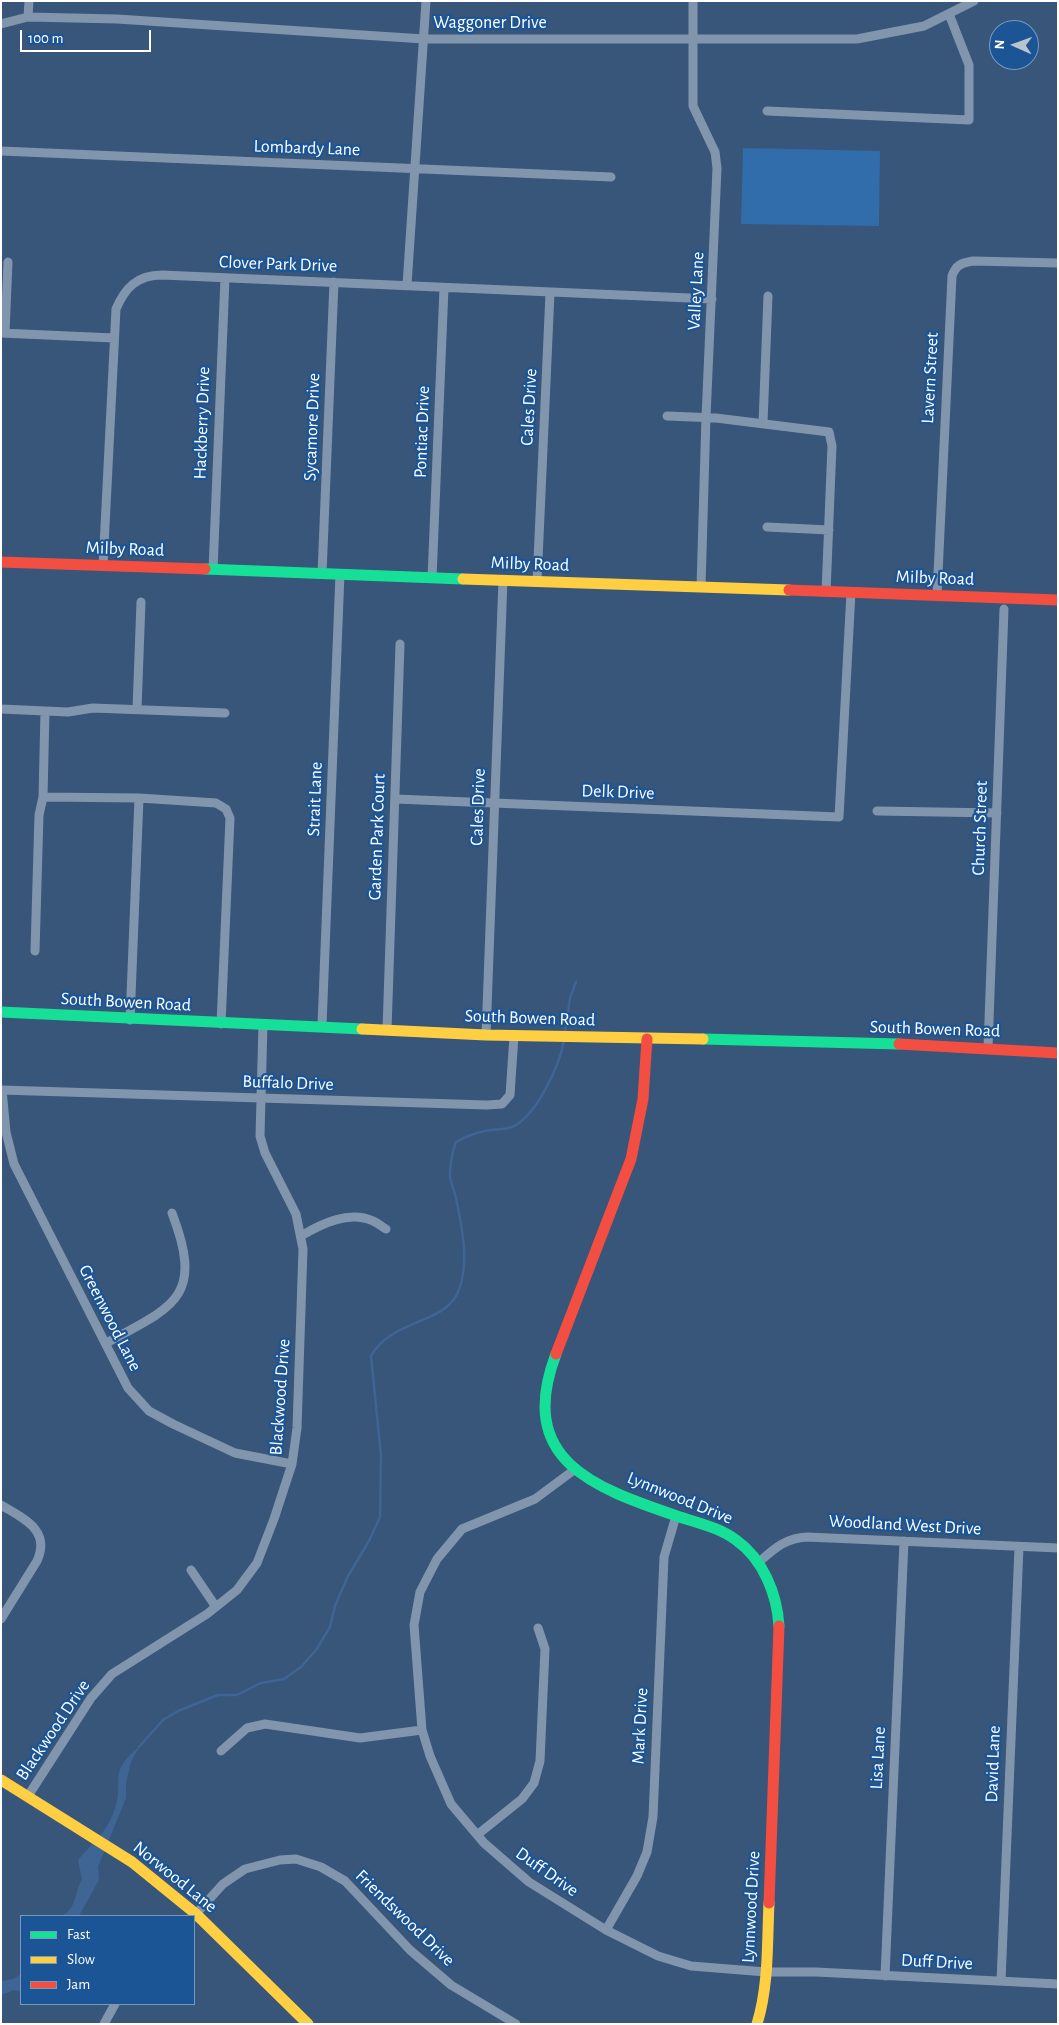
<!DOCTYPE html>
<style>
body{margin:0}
#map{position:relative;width:1059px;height:2025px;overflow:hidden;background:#37567a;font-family:"Alegreya Sans",sans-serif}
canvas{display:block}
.frame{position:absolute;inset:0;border:2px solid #fff;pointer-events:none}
.legend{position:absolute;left:20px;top:1915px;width:175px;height:90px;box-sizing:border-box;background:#1c5595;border:1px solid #7799bf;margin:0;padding:6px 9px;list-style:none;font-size:15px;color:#fff}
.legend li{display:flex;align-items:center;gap:10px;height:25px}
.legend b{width:25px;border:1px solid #7799bf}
.north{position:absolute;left:989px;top:20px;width:50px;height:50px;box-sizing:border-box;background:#1c5595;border:1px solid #7799bf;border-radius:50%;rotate:272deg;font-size:14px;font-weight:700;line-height:20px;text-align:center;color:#fff}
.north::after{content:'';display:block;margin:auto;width:18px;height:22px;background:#b9c4d0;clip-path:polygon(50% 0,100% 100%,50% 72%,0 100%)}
.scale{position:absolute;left:20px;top:30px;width:131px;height:22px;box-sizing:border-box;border:2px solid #fff;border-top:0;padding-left:6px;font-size:15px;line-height:18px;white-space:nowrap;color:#fff;-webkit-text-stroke:4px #1c5595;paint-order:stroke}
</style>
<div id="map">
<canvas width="1059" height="2025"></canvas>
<div class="frame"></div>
<ul class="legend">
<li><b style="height:6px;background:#16e098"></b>Fast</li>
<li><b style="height:6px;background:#ffcf43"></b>Slow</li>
<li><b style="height:6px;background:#f24e42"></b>Jam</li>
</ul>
<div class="north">N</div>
<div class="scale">100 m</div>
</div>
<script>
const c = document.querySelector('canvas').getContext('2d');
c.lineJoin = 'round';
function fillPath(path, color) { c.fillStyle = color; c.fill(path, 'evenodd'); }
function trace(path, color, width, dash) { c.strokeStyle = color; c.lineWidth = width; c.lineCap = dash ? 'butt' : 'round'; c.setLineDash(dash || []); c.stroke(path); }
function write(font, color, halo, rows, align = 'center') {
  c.font = font + ' "Alegreya Sans",sans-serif'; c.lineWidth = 4.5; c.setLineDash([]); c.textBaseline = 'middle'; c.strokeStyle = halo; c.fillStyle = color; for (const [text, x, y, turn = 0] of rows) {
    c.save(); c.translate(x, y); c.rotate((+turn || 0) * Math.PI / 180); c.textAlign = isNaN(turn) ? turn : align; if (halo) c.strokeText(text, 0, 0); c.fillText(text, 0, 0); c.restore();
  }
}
fillPath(new Path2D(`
 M743,148L880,151L879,226L741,224Z`), '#316cab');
fillPath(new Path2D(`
 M140,1746L131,1762L126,1783V1798L98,1867L99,1880L79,1916H61C77,1909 74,1893 82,1879L78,1860C92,1843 103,1837 113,1814C127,1781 104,1775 140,1746Z
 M21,1974V1991L14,1990L1,1995V1981L13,1979Z`), '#3e6593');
trace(new Path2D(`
 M565,1032L570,998L576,982
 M139,1747L163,1720L178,1711L218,1695H237L261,1683L284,1679L301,1667L316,1650L330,1627L335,1606L348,1576L369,1541L380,1517L381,1456L371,1356C390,1321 442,1323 456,1296C471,1268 462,1227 456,1198C454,1191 451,1183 450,1176C450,1164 452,1153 456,1142C465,1137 474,1133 485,1131C493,1129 504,1130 512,1127C536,1117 560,1065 564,1040`), '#3e6593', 2.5);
trace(new Path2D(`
 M693,1V106L715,152L717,168L706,417L701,587
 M28,17L29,1
 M1,24L28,17L117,19L424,39H857L924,26L974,1
 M767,111L969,120V65L949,14
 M1,151L611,177
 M407,285L426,1
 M1,333L114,338
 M5,333L8,262
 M667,416L716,418L829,432L832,446L826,592
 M763,423L768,296
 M767,527L829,530
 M103,566L116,309C125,288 137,275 162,275L712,299
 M213,570L225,278
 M322,574L334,282
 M432,578L444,288
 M537,582L550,293
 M937,595L952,276C956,265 961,263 973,261L1058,263
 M1,709L68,712L93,708L225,713
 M137,709L141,602
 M43,797L139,798L216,803L226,809L230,818L221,1024
 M395,799L839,817L851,592
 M877,811L997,813
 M35,951L39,815L43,797L45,711
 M130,1020L139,798
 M322,1025L340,574
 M387,1030L400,644
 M486,1035L503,580
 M988,1048L1004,609
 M1,1090L487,1105L502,1104L510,1095L514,1036
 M2,1090L6,1132L14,1164L128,1388L149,1411L173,1424L235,1453L292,1464
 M301,1236C321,1224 349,1210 373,1221C378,1223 382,1227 386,1229
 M106,1343C175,1306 204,1297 172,1213
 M574,1470L535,1499L462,1529L437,1559L420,1592L414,1625L422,1730L430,1756L451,1804L484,1843L529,1882L606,1930L658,1956L691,1966L766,1972H816L1058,1984
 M1,1505C24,1519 51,1530 37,1561L1,1619
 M758,1563C774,1549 785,1538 807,1537L1058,1548
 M191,1570L216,1607
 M221,1751L247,1728L265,1724L360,1738L422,1730
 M28,1796L91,1698L112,1674L207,1614L237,1590L257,1563L274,1519L292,1464L297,1428L303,1249L296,1214L265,1153L260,1136L263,1024
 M477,1835L522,1799L534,1783L540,1761L545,1649L538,1628
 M194,1916L223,1884L245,1869L280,1860L296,1859L321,1867L345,1881L410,1950L451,1985L516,2024
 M606,1930L637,1876L647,1852L653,1817L664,1557L676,1516
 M885,1976L904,1541
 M1001,1981L1019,1547
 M104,2024L115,2004`), '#8196ad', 9);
trace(new Path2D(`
 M205,569L463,579
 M1,1012L362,1029
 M703,1039L899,1044
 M556,1354C516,1460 592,1487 677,1516C697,1523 719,1527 736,1540C763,1559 777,1594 779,1626`), '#16e098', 11);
trace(new Path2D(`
 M463,579L789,590
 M362,1029L486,1035L703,1039
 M1,1780L132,1862L196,1914L308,2024
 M757,2024C769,1985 767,1943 769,1903`), '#ffcf43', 11);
trace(new Path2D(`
 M1,562L205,569
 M789,590L1058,600
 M899,1044L1058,1053
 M556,1354L631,1159L643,1099L647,1039
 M769,1903L779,1626`), '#f24e42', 11);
write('18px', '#fff', '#1c5595', [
 ["Waggoner Drive",490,23],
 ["Lombardy Lane",307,148,2],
 ["Clover Park Drive",278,264,2],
 ["Valley Lane",696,291,-87],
 ["Lavern Street",930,378,-87],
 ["Cales Drive",529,407,-87],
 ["Hackberry Drive",202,423,-88],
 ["Sycamore Drive",312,427,-88],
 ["Pontiac Drive",422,432,-88],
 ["Milby Road",125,549,2],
 ["Milby Road",530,564,2],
 ["Milby Road",935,578,2],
 ["Delk Drive",618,792,2],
 ["Strait Lane",315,799,-88],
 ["Cales Drive",478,807,-88],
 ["Church Street",980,828,-88],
 ["Garden Park Court",377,837,-88],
 ["South Bowen Road",126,1002,3],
 ["South Bowen Road",530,1018,2],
 ["South Bowen Road",935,1029,2],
 ["Buffalo Drive",288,1083,2],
 ["Greenwood Lane",110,1318,63],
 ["Blackwood Drive",280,1397,-86],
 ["Lynnwood Drive",680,1498,22],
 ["Woodland West Drive",905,1525,3],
 ["Mark Drive",640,1726,-87],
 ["Blackwood Drive",53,1730,-56],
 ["Lisa Lane",878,1758,-87],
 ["David Lane",993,1764,-88],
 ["Duff Drive",547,1872,35],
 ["Norwood Lane",175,1877,39],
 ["Lynnwood Drive",751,1907,-87],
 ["Friendswood Drive",405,1918,44],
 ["Duff Drive",937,1962,3]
]);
</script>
